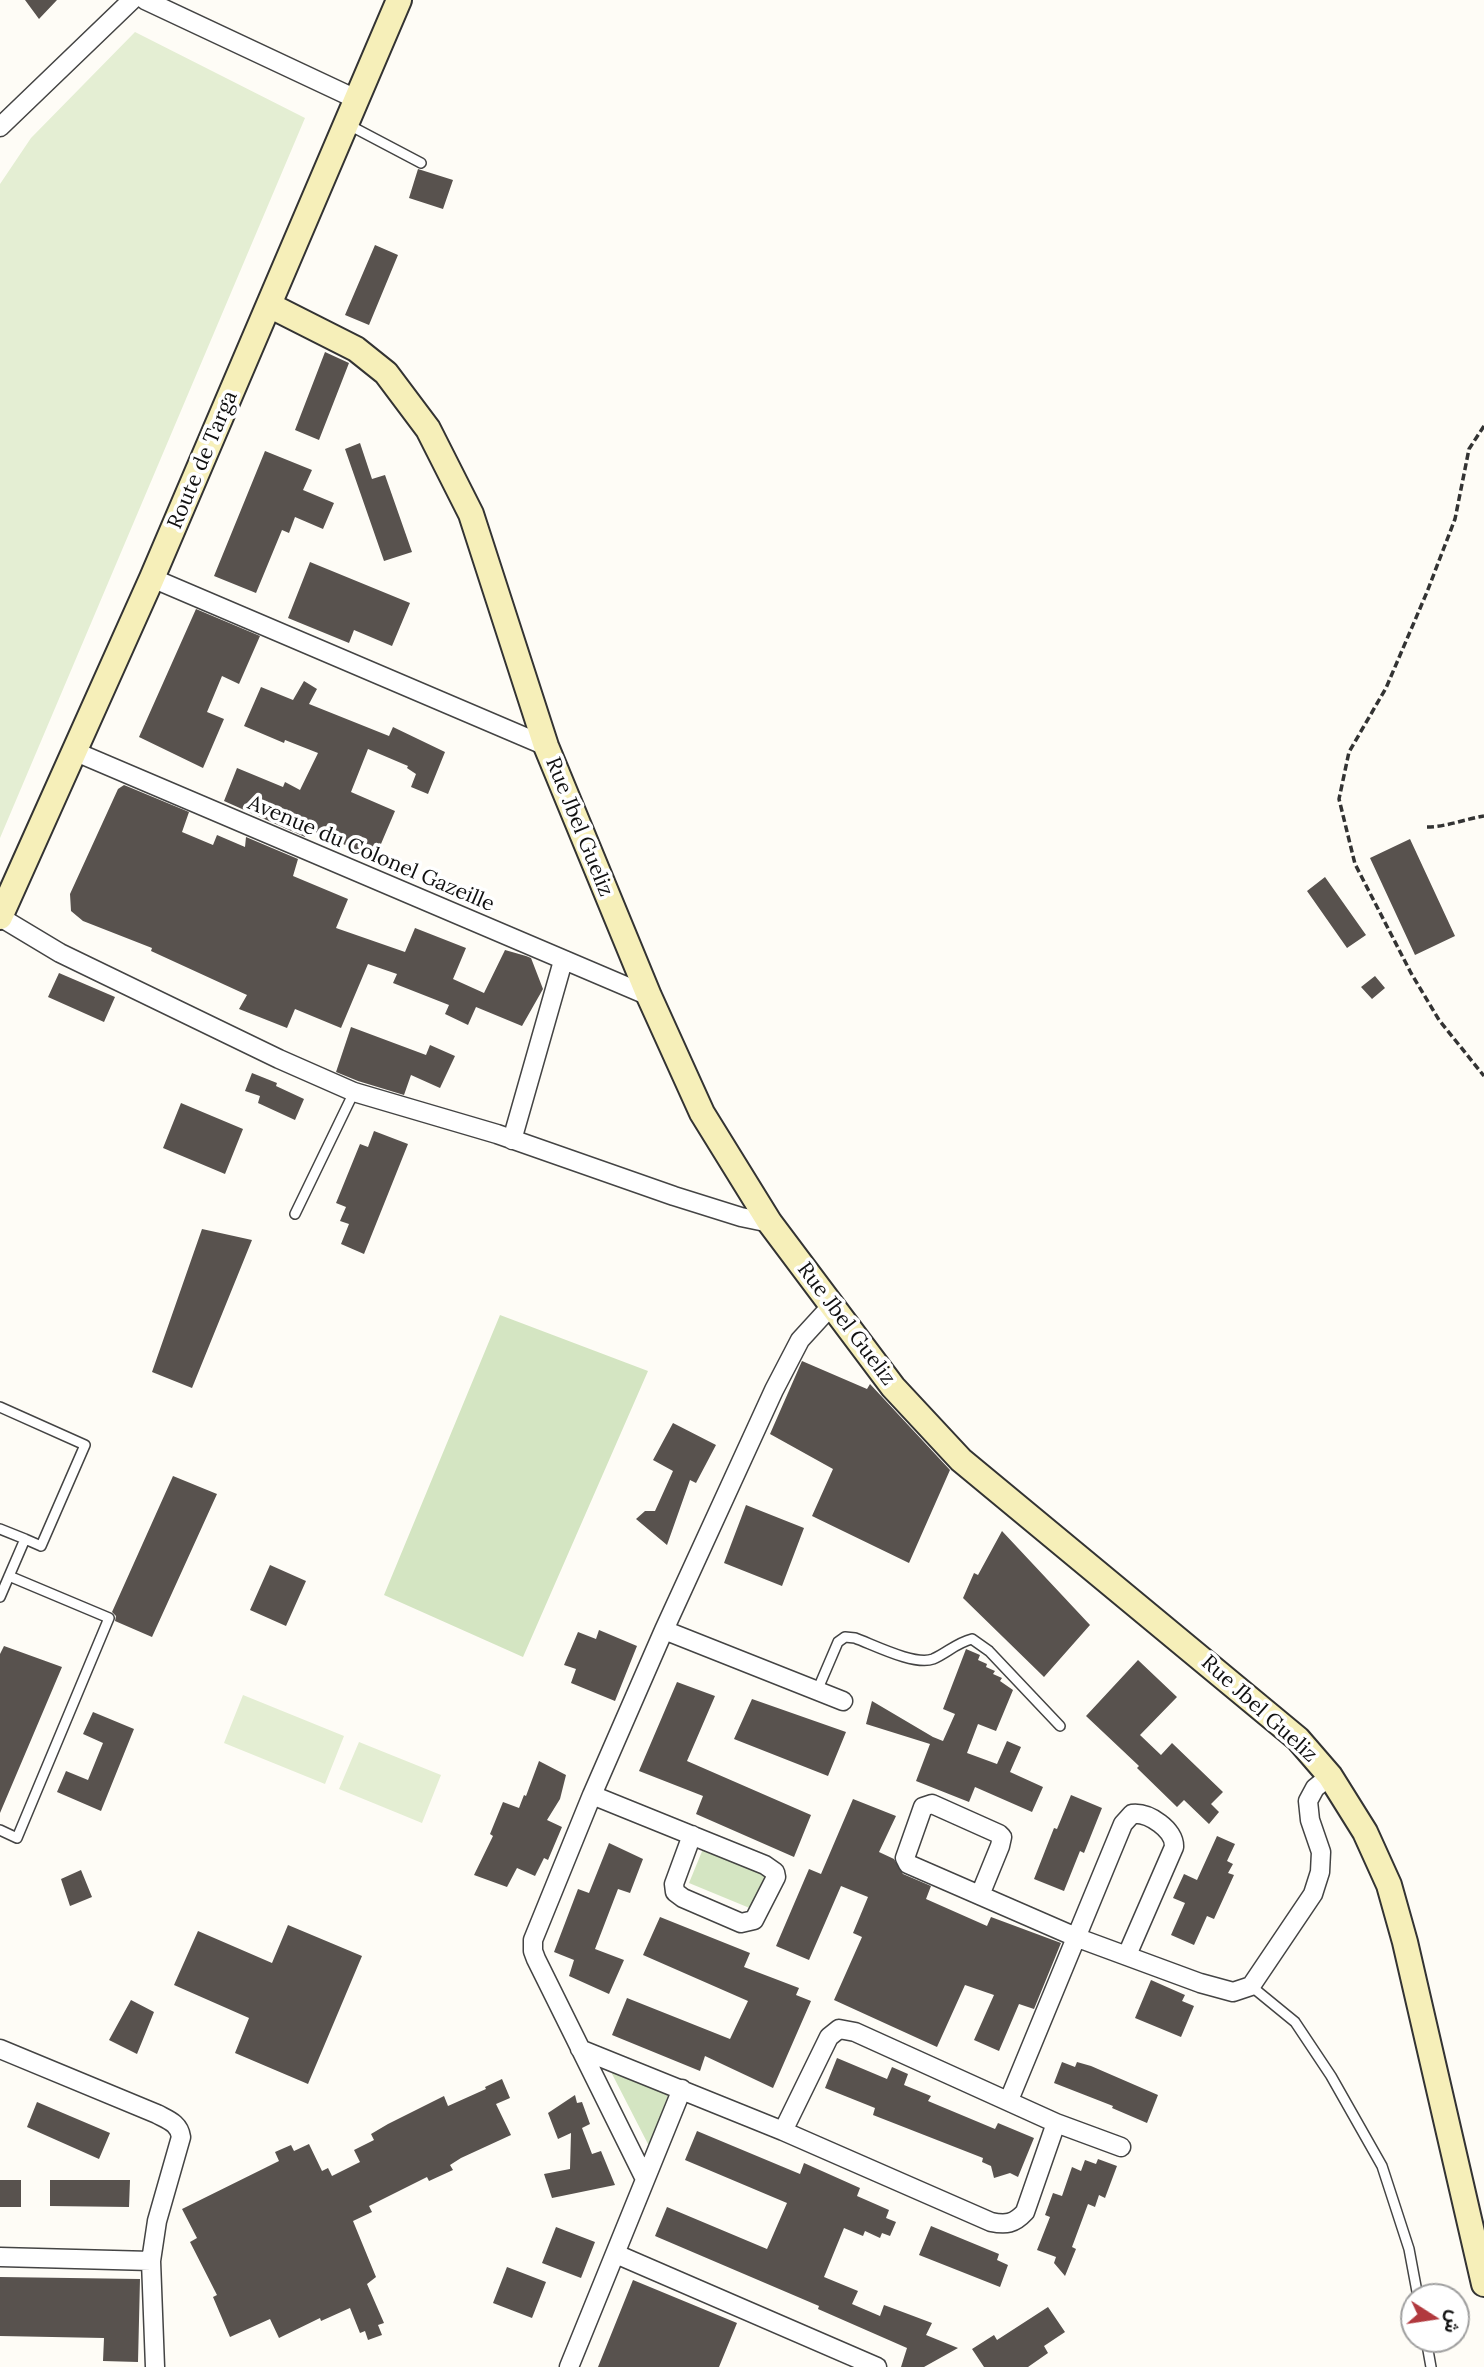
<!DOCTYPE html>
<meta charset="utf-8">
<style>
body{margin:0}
#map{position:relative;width:1484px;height:2367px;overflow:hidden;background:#fefcf6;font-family:Lora,Vazirmatn,serif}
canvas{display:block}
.north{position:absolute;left:1400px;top:2283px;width:70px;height:70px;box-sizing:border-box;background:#fff;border:2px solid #a0a0a0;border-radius:50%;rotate:102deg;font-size:19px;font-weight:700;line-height:28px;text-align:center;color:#111}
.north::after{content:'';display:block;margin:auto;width:24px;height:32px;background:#b1393e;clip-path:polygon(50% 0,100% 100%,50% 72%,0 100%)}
</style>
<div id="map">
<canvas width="1484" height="2367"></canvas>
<div class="north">ش</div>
</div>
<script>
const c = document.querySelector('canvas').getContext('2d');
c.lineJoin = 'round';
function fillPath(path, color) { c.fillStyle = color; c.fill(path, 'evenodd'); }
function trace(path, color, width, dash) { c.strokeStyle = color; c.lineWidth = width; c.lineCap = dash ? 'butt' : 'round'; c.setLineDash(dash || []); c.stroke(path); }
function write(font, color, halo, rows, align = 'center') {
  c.font = font + ' Lora,serif'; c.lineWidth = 7; c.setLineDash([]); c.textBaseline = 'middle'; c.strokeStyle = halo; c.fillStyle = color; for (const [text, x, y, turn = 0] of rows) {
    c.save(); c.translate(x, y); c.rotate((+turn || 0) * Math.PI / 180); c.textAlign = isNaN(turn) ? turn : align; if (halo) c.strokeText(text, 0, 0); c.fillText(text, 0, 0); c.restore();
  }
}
fillPath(new Path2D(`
 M500,1315L648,1371L523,1657L384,1595Z
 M705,1844L768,1871L752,1909L689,1883Z
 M609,2068L670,2090L649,2146Z`), '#d4e5c2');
fillPath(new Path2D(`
 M135,32L305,118L0,838V184L31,138Z
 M243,1695L344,1736L325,1784L224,1743Z
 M359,1742L441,1775L422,1823L339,1789Z`), '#e4eed3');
fillPath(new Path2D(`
 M25,0H57L39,19Z
 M418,169L453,180L443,209L409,198Z
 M375,245L398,255L369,325L345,315Z
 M325,352L349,363L319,440L295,430Z
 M360,443L372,479L385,475L412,552L384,561L345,449Z
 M265,451L312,470L303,490L334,503L323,529L295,517L289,533L282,530L256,593L214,576Z
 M310,562L410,603L392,646L354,630L349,643L288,618Z
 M196,609L260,636L239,684L222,676L207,712L224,719L203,768L139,737Z
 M304,681L317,689L309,704L389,736L393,727L445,752L428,794L411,787L416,774L407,768L408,766L368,749L351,792L395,811L375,858L311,830L305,837L224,801L237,768L283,787L285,782L300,790L318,753L285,740L284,743L244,726L261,687L293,700Z
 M124,785L189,812L182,832L213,845L217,835L245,847L246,837L298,859L293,876L348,899L336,928L405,952L415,928L466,948L453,979L484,993L505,950L526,956L531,958L543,989L522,1026L476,1007L468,1025L445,1014L449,1005L393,983L397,974L368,964L341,1028L295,1009L287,1028L239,1009L247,995L151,951L152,948L83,921L71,911L70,894L118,789Z
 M1410,839L1455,936L1415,955L1370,858Z
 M1325,877L1366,935L1347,948L1307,891Z
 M59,973L115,997L104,1022L48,997Z
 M1375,976L1385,988L1372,999L1361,987Z
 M351,1027L426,1055L430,1045L455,1056L440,1088L411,1075L404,1095L358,1081L336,1072Z
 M252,1073L277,1083L276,1086L304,1099L295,1120L258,1103L260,1096L245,1091Z
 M181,1103L243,1129L225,1174L163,1148Z
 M374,1131L408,1144L364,1254L341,1244L349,1224L340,1221L346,1207L336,1203L360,1144L368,1147Z
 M202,1229L252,1240L192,1388L152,1372Z
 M802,1361L867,1389L870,1384L950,1470L909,1563L812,1516L833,1469L770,1434Z
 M673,1423L716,1445L696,1483L690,1480L667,1545L636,1519L645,1511H655L673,1471L653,1460Z
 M173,1476L217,1494L152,1637L115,1621L116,1616L112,1612Z
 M746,1505L804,1528L782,1586L724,1563Z
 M1002,1531L1090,1625L1044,1677L963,1598L974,1573L978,1575Z
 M270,1565L306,1581L286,1626L250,1610Z
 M599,1630L637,1646L615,1701L571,1683L576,1669L564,1665L578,1632L596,1639Z
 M4,1646L62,1667L0,1813V1654Z
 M966,1649L980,1655L978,1660L987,1664L986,1667L995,1671L993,1674L1002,1678L1000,1681L1013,1690L996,1731L978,1724L967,1753L997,1764L1007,1741L1021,1747L1010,1772L1043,1787L1032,1812L975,1787L969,1802L916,1781L930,1744L866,1724L872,1701L933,1737L943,1741L955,1714L943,1709Z
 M1138,1660L1177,1697L1140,1735L1161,1755L1172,1743L1223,1792L1211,1804L1219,1812L1209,1824L1184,1800L1177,1807L1137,1768L1139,1766L1086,1716Z
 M677,1682L715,1696L687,1761L811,1815L794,1857L696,1814L703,1796L639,1771Z
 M752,1699L846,1732L828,1776L734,1739Z
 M93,1712L134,1729L101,1811L57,1792L66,1771L88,1780L103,1743L83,1734Z
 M539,1761L566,1775L560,1799L547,1820L562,1827L548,1860L544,1858L535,1876L517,1868L507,1887L474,1875L493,1836L490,1834L503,1802L519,1808L524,1795L526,1796Z
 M1071,1795L1102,1808L1084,1853L1080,1851L1064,1891L1034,1879L1054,1828L1057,1829Z
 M853,1799L896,1816L879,1852L894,1859L903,1874L931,1886L926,1899L987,1926L991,1917L1061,1943L1034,2009L1019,2004L999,2051L974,2040L994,1995L965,1985L937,2047L834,2000L862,1937L853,1933L868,1897L841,1886L809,1960L776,1946L809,1869L821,1874Z
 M1217,1836L1235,1844L1227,1861L1233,1864L1228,1873L1234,1875L1214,1919L1207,1916L1194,1945L1171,1935L1185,1903L1173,1898L1184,1874L1197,1880Z
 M609,1843L643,1859L630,1893L618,1889L595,1949L624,1960L609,1994L569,1976L574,1960L554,1952L578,1889L589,1893Z
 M81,1870L92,1897L70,1906L61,1879Z
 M660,1917L750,1953L744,1967L799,1988L796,1995L811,2001L773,2088L705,2056L700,2071L612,2035L627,1998L730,2039L748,2001L643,1955Z
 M288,1925L362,1956L308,2084L235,2053L249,2018L174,1985L198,1931L272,1963Z
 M1151,1980L1185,1995L1182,2001L1194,2006L1181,2037L1135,2018Z
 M131,2000L154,2012L137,2054L109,2040Z
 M837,2058L887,2079L892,2067L908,2074L904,2085L931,2096L928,2101L995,2129L998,2123L1034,2138L1018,2177L1010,2173L994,2178L991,2166L982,2162L983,2158L873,2115L875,2108L825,2088Z
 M1062,2062L1075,2067L1077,2062L1091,2066L1158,2095L1147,2123L1112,2108L1113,2106L1054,2083Z
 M502,2079L510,2098L496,2104L511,2135L461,2158L450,2165L453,2170L429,2181L427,2177L369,2206L372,2212L353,2221L376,2277L367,2284L384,2323L378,2325L382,2335L368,2340L365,2331L360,2333L350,2308L321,2321L320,2318L279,2338L270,2319L230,2337L213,2297L217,2295L190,2242L197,2238L182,2209L279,2161L275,2152L291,2145L294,2151L309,2144L322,2171L328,2168L332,2176L360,2162L354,2150L374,2140L371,2134L388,2124L444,2096L448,2106L486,2089L485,2087Z
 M575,2095L577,2103L582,2102L590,2124L582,2128L592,2154L601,2151L615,2185L552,2198L544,2174L570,2169L571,2133L558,2139L548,2113Z
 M37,2102L110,2133L99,2159L27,2127Z
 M697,2131L800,2174L804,2163L860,2188L857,2196L889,2210L886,2218L896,2222L890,2236L882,2233L880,2238L865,2231L863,2236L844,2228L824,2277L858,2291L852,2304L880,2316L884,2305L932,2323L926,2335L958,2348L924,2367H901L907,2348L818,2309L819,2306L655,2236L667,2207L767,2249L787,2203L685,2160Z
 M1098,2159L1117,2166L1105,2198L1099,2195L1095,2207L1088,2204L1072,2247L1076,2249L1065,2276L1054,2263L1056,2257L1037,2250L1050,2217L1045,2215L1053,2193L1062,2196L1072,2167L1081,2171L1085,2160L1096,2164Z
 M0,2180H21V2207H0Z
 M50,2180H130L129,2207L50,2206Z
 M931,2226L999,2254L997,2260L1008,2265L1000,2287L919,2255Z
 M556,2227L595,2242L581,2278L542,2263Z
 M507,2267L546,2282L532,2318L493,2303Z
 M0,2277L140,2279L138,2362L103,2361L104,2338L0,2336Z
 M633,2280L737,2323L719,2367H598Z
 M1048,2307L1065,2332L1044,2346L1048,2353L1028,2367H984L972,2349L994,2335L997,2340Z`), '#58524e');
const lane = new Path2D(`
 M347,124L421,163
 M295,1214L354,1092
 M0,1407L85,1445L41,1546L25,1539
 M0,1529L25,1539L0,1597
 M817,1691L838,1642L845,1637L855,1638C874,1645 915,1666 933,1659C947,1653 956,1643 972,1639L989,1651L1060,1726
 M0,1830L17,1838L109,1618L9,1576
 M1251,1986L1295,2022L1331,2076L1382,2166L1409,2249L1418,2297
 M1426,2339L1431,2367`);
const street = new Path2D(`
 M145,0L356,99
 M0,127L132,0
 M152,578L546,746
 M76,752L649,996
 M0,917L60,953L279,1059L354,1092L497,1134L674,1196L741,1217L770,1223
 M512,1140L563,961
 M664,1630L843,1701
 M592,1795L765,1865L775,1872L776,1877L754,1920L741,1923L683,1898L675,1892L674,1884L692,1835
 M980,1895L1000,1846L1002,1837L999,1834L932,1804L923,1807L905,1858L908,1864L1078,1938L1200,1983L1233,1992L1251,1986L1313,1894L1320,1872L1321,1852L1310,1820L1308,1801L1315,1788L1330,1776
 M0,2049L157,2114C168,2120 179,2123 181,2137L157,2221L151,2261L155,2367
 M580,2049L783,2131L991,2222C1006,2225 1014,2224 1025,2212L1056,2123L855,2032L839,2029L829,2037L783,2131
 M1009,2100L1123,1824L1132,1814C1149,1812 1175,1830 1174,1847L1127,1955
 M1056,2123L1121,2147
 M645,2179L536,1959L533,1951V1940L592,1795L664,1630L774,1390L800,1340L832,1305
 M616,2254L877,2367
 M0,2257L151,2261
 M569,2367L682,2089`);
const secondary = new Path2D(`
 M269,305L356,349L386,373L428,429L471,514L546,746L649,996L702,1113L770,1223L893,1387L961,1460L1298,1739L1330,1776L1365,1832L1389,1885L1405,1942L1484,2284
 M0,917L152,578L399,0`);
trace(lane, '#444', 12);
trace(street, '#444', 21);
trace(secondary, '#333', 28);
trace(new Path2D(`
 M1484,426L1469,449L1455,519L1427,592L1386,688L1349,752L1339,799L1355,864L1411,973L1439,1020L1484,1076
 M1427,827C1446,827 1465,819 1484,816`), '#333', 3.5, [7, 3.5]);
trace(lane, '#fff', 9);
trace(street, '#fff', 18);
trace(secondary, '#f6efb9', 24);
write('21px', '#111', '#fff', [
 ["Route de Targa",203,460,-67],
 ["Rue Jbel Gueliz",579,827,68],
 ["Avenue du Colonel Gazeille",371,854,23],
 ["Rue Jbel Gueliz",846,1324,53],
 ["Rue Jbel Gueliz",1259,1709,42]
]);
</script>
